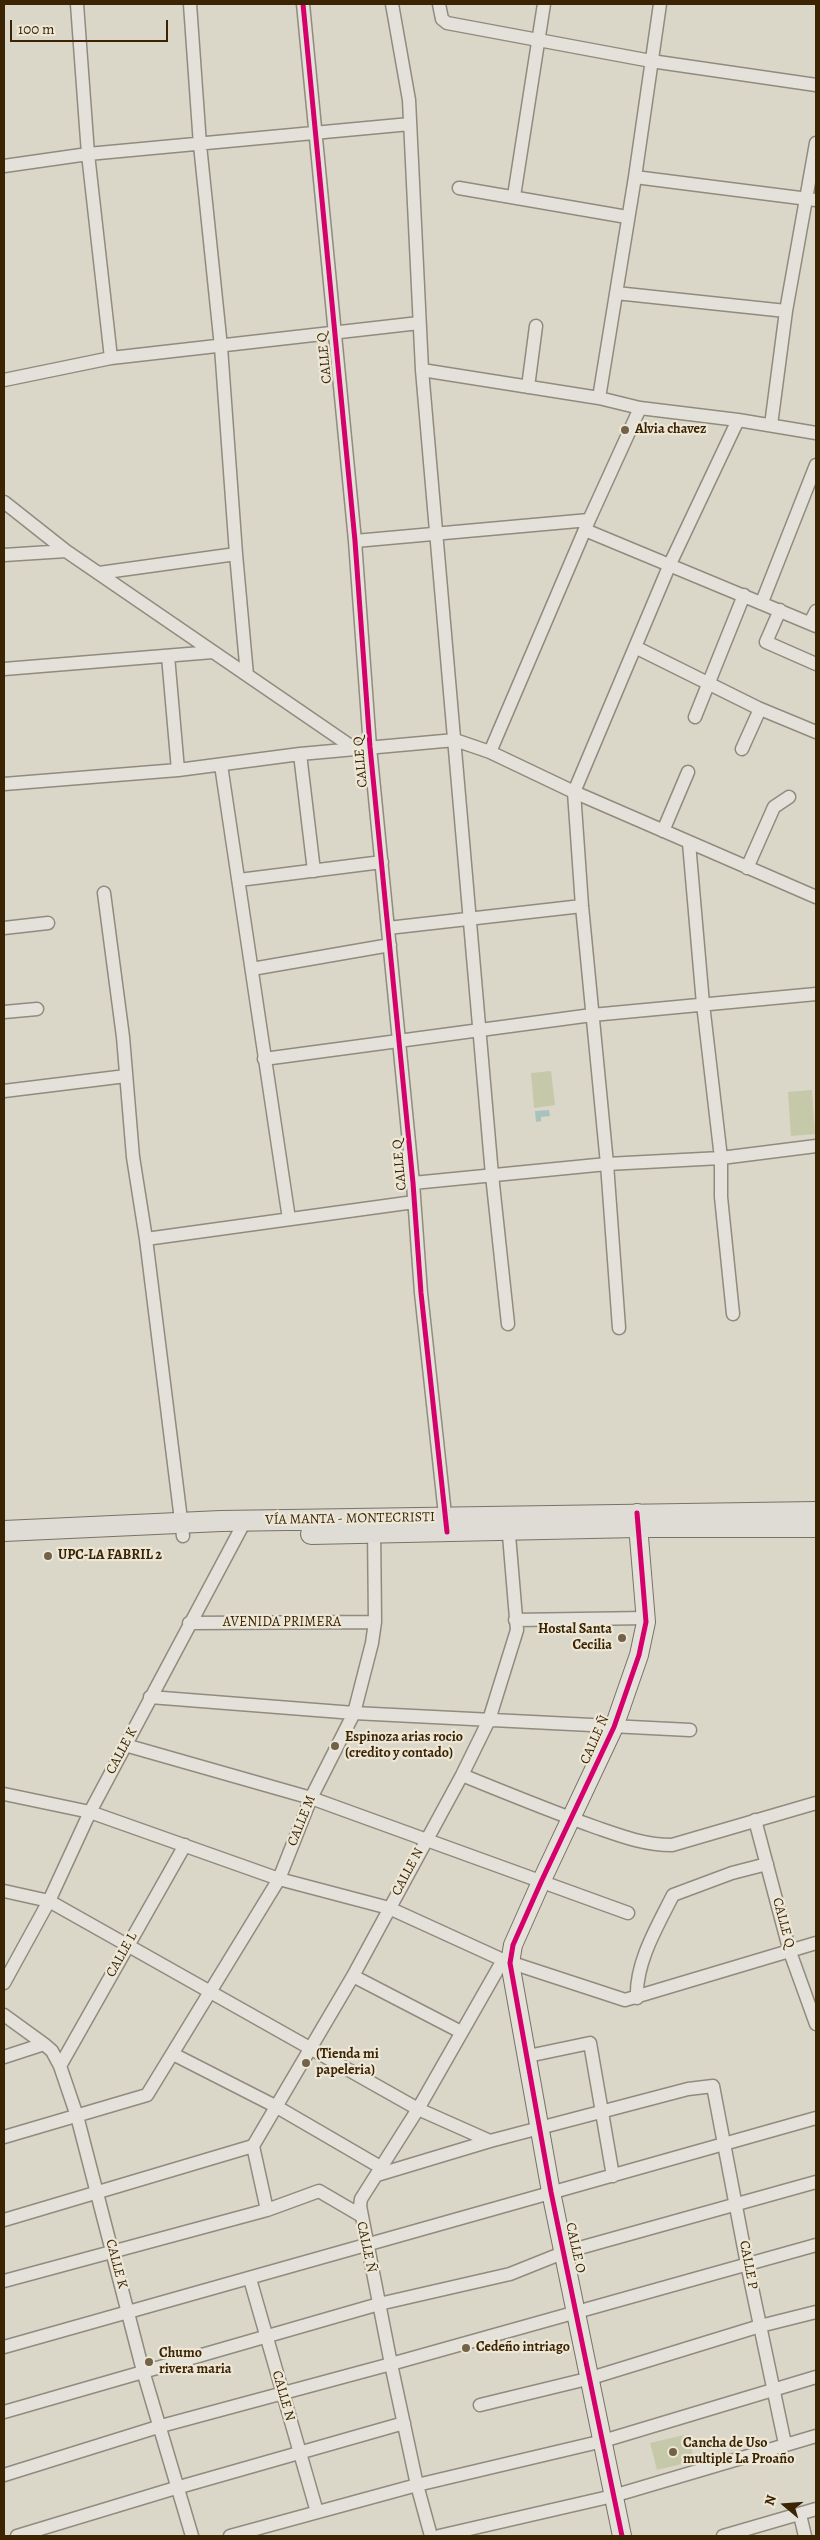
<!DOCTYPE html>
<meta charset="utf-8">
<style>
body{margin:0}
#map{position:relative;width:820px;height:2540px;overflow:hidden;background:#dad6c8;font-family:Alegreya,serif}
canvas{display:block}
.frame{position:absolute;inset:0;border:5px solid #3c2403;pointer-events:none}
.north{position:absolute;left:760px;top:2480px;width:50px;height:50px;-webkit-text-stroke:4px #ece7d6;paint-order:stroke;rotate:288deg;font-size:14px;font-weight:700;line-height:20px;text-align:center;color:#3c2403}
.north::after{content:'';display:block;margin:auto;width:18px;height:22px;background:#3c2403;clip-path:polygon(50% 0,100% 100%,50% 72%,0 100%)}
.scale{position:absolute;left:10px;top:20px;width:158px;height:22px;box-sizing:border-box;border:2px solid #3c2403;border-top:0;padding-left:6px;font-size:15px;line-height:18px;white-space:nowrap;color:#3c2403;-webkit-text-stroke:4px #ece7d6;paint-order:stroke}
</style>
<div id="map">
<canvas width="820" height="2540"></canvas>
<div class="frame"></div>
<div class="north">N</div>
<div class="scale">100 m</div>
</div>
<script>
const c = document.querySelector('canvas').getContext('2d');
c.lineJoin = 'round';
function fillPath(path, color) { c.fillStyle = color; c.fill(path, 'evenodd'); }
function trace(path, color, width, dash) { c.strokeStyle = color; c.lineWidth = width; c.lineCap = dash ? 'butt' : 'round'; c.setLineDash(dash || []); c.stroke(path); }
function write(font, color, halo, rows, align = 'center') {
  c.font = font + ' Alegreya,serif'; c.lineWidth = 4.5; c.setLineDash([]); c.textBaseline = 'middle'; c.strokeStyle = halo; c.fillStyle = color; for (const [text, x, y, turn = 0] of rows) {
    c.save(); c.translate(x, y); c.rotate((+turn || 0) * Math.PI / 180); c.textAlign = isNaN(turn) ? turn : align; if (halo) c.strokeText(text, 0, 0); c.fillText(text, 0, 0); c.restore();
  }
}
fillPath(new Path2D(`
 M551,1071L555,1105L534,1108L531,1073Z
 M812,1090L815,1134L791,1136L788,1092Z
 M689,2434L694,2461L657,2470L650,2443Z`), '#c5c9aa');
fillPath(new Path2D(`
 M549,1110L550,1116L541,1117V1121L536,1122L535,1111Z`), '#aac2be');
const street = new Path2D(`
 M77,4L88,154L111,358
 M190,4L200,145L221,347L236,554L247,675
 M303,4L355,541L370,747L413,1183L421,1293L446,1524
 M392,4L409,100L422,370L492,1175L508,1324
 M439,4L442,19L447,23L651,61L816,85
 M4,166L88,154L410,124
 M635,177L816,200
 M459,188L627,217
 M514,196L544,4
 M616,293L786,311
 M422,370L599,398L640,408L738,420L816,433
 M4,380L111,358L419,323
 M528,387L536,326
 M599,398L635,177L660,4
 M771,425L786,311L816,143
 M4,502L66,551L355,749
 M585,530L816,626
 M355,541L589,520
 M4,555L66,551
 M99,573L236,554
 M762,602L816,465
 M780,610L766,642L816,664
 M810,623L816,611
 M635,647L758,708L816,732
 M168,656L178,770
 M4,669L213,652
 M695,717L744,595
 M742,749L760,709
 M490,752L589,520L640,408
 M300,754L314,871
 M221,765L289,1219
 M4,784L178,770L300,754L455,740L490,752L574,792L816,897
 M663,831L688,772
 M689,843L703,1004L721,1158V1197L733,1314
 M747,868L774,807L789,797
 M239,880L382,862
 M104,893L123,1037L133,1157L146,1239L183,1536
 M4,928L48,923
 M388,928L582,906
 M252,969L390,945
 M4,1012L37,1009
 M264,1059L592,1015L816,994
 M4,1091L126,1076
 M413,1183L607,1164L721,1158L816,1146
 M146,1239L414,1202
 M619,1328L607,1164L582,906L574,792L670,564L738,420
 M515,1620L646,1618
 M189,1623L375,1622
 M150,1697L354,1713L690,1730
 M125,1745L311,1798L628,1913
 M462,1775C506,1793 550,1811 595,1827C621,1836 644,1845 672,1845L816,1803
 M4,1794L90,1812L279,1879L389,1908L503,1960L625,2000L816,1943
 M755,1820L790,1952L816,2024
 M4,1891L49,1901L418,2109L490,2141
 M353,1976L461,2032
 M4,1983L49,1901L90,1812L245,1521
 M637,1998C635,1963 658,1925 673,1895L732,1873L767,1864
 M4,2015L44,2044L52,2051L60,2066L77,2116L143,2371L192,2536
 M173,2054L277,2107L382,2168
 M528,2056L590,2043L613,2176
 M4,2057L44,2044
 M60,2066L185,1845
 M4,2137L147,2095L279,1879L311,1798L354,1713L372,1643L375,1622L374,1527
 M377,2175L490,2141L688,2089L713,2086L747,2264L785,2444
 M267,2210L253,2146L353,1976L462,1775L489,1720L517,1630L508,1523
 M4,2220L253,2146
 M250,2279L317,2512
 M4,2281L267,2210L319,2191L360,2215
 M4,2347L816,2118
 M480,2405L591,2378L760,2326L816,2312
 M4,2412L379,2304L510,2274L565,2252L816,2182
 M4,2475L161,2426L391,2364L816,2245
 M800,2515L805,2536
 M17,2536L169,2490L404,2423
 M230,2536L417,2485L603,2441L816,2377
 M431,2536L417,2485L391,2364L360,2206L361,2199L418,2109L503,1960
 M439,2536L613,2496L816,2436
 M723,2536L816,2509`);
const secondary = new Path2D(`
 M622,2536L551,2192L510,1963L513,1945L541,1882L614,1727L639,1655L646,1622L637,1513`);
const primary = new Path2D(`
 M4,1531L221,1521L816,1512
 M311,1534L638,1527H816`);
trace(street, '#918b7f', 15);
trace(secondary, '#797266', 20);
trace(primary, '#797266', 22);
trace(street, '#e3e1da', 12);
trace(secondary, '#e3e1da', 18);
trace(primary, '#dedcd4', 20);
trace(new Path2D(`
 M303,4L355,541L370,747L413,1183L421,1293L447,1532
 M622,2536L551,2192L510,1963L513,1945L541,1882L614,1727L639,1655L646,1622L637,1513`), '#d6006c', 5);
for (const [x, y, r, color] of [
 [625,430,5,"#736248"],
 [48,1556,5,"#736248"],
 [622,1638,5,"#736248"],
 [335,1746,5,"#736248"],
 [306,2063,5,"#736248"],
 [466,2348,5,"#736248"],
 [149,2362,5,"#736248"],
 [673,2452,5,"#736248"]
]) { const dot = new Path2D(); dot.arc(x, y, r, 0, 2 * Math.PI); c.fillStyle = color; c.fill(dot); trace(dot, '#ece7d6', 2); }
write('14px', '#3c2403', '#ece7d6', [
 ["CALLE Q",325,358,-96],
 ["CALLE Q",361,762,-95],
 ["CALLE Q",400,1165,-95],
 ["VÍA MANTA - MONTECRISTI",350,1519,-1],
 ["AVENIDA PRIMERA",282,1623],
 ["CALLE Ñ",595,1740,-66],
 ["CALLE K",122,1751,-62],
 ["CALLE M",302,1821,-68],
 ["CALLE N",408,1872,-62],
 ["CALLE Q",783,1923,75],
 ["CALLE L",122,1955,-61],
 ["CALLE Ñ",366,2247,78],
 ["CALLE O",575,2248,78],
 ["CALLE K",116,2264,75],
 ["CALLE P",748,2265,79],
 ["CALLE N",283,2396,74]
]);
write('bold 14px', '#3c2403', '#ece7d6', [
 ["Alvia chavez",635,430],
 ["UPC-LA FABRIL 2",58,1556],
 ["Hostal Santa",612,1630,"right"],
 ["Cecilia",612,1646,"right"],
 ["Espinoza arias rocio",345,1738],
 ["(credito y contado)",345,1754],
 ["(Tienda mi",316,2055],
 ["papeleria)",316,2071],
 ["Cedeño intriago",476,2348],
 ["Chumo",159,2354],
 ["rivera maria",159,2370],
 ["Cancha de Uso",683,2444],
 ["multiple La Proaño",683,2460]
], 'left');
</script>
